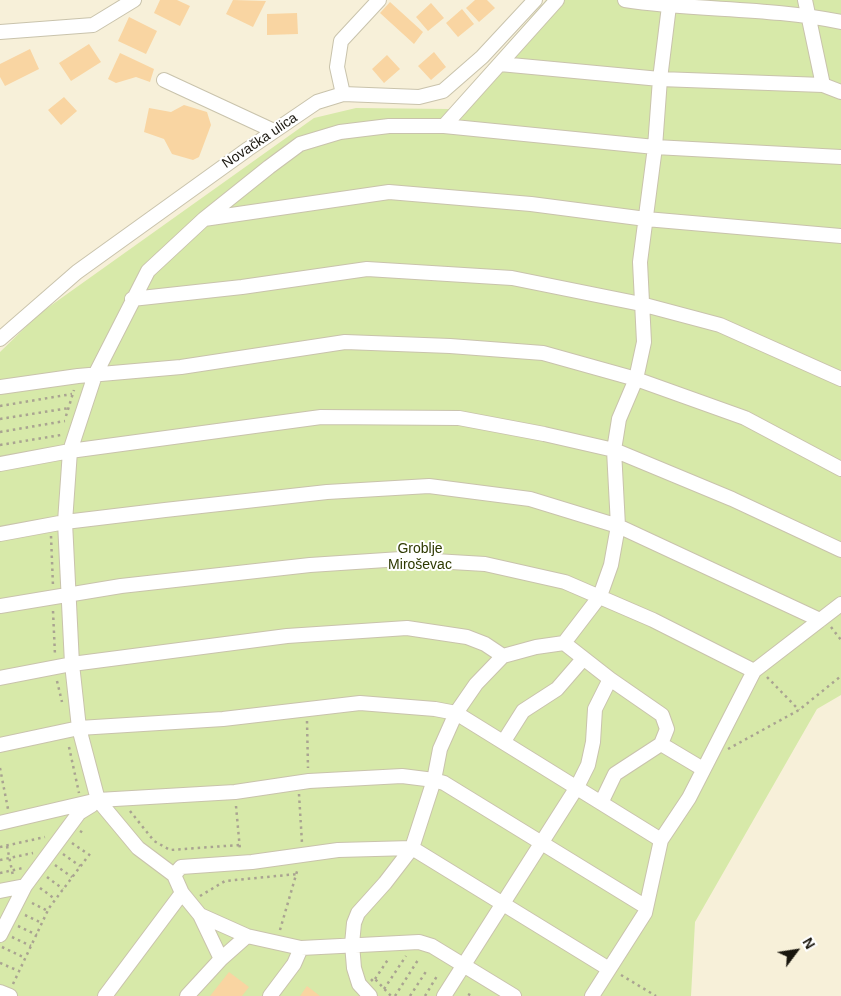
<!DOCTYPE html>
<meta charset="utf-8">
<style>
body{margin:0}
#map{position:relative;width:841px;height:996px;overflow:hidden;background:#f7f0d9;font-family:Arial,sans-serif}
canvas{display:block}
.north{position:absolute;left:771px;top:926px;width:50px;height:50px;-webkit-text-stroke:4px #fff;paint-order:stroke;rotate:59deg;font-size:14px;font-weight:700;line-height:20px;text-align:center;color:#19160e}
.north::after{content:'';display:block;margin:auto;width:18px;height:22px;background:#19160e;clip-path:polygon(50% 0,100% 100%,50% 72%,0 100%)}
</style>
<div id="map">
<canvas width="841" height="996"></canvas>
<div class="north">N</div>
</div>
<script>
const c = document.querySelector('canvas').getContext('2d');
c.lineJoin = 'round';
function fillPath(path, color) { c.fillStyle = color; c.fill(path, 'evenodd'); }
function trace(path, color, width, dash) { c.strokeStyle = color; c.lineWidth = width; c.lineCap = dash ? 'butt' : 'round'; c.setLineDash(dash || []); c.stroke(path); }
function write(font, color, halo, rows, align = 'center') {
  c.font = font + ' Arial,sans-serif'; c.lineWidth = 4; c.setLineDash([]); c.textBaseline = 'middle'; c.strokeStyle = halo; c.fillStyle = color; for (const [text, x, y, turn = 0] of rows) {
    c.save(); c.translate(x, y); c.rotate((+turn || 0) * Math.PI / 180); c.textAlign = isNaN(turn) ? turn : align; if (halo) c.strokeText(text, 0, 0); c.fillText(text, 0, 0); c.restore();
  }
}
fillPath(new Path2D(`
 M546,0H841V695L817,709L695,922L691,996H0V352L39,314L314,118L356,108L450,109Z`), '#d7e9a9');
fillPath(new Path2D(`
 M160,0H177L190,6L180,26L154,13Z
 M233,0L266,1L253,27L226,14Z
 M475,0H487L495,8L479,22L466,8Z
 M390,2L423,32L414,44L380,13Z
 M431,3L444,18L428,31L416,17Z
 M462,9L474,24L458,37L446,23Z
 M297,13L298,34L267,35V14Z
 M129,17L157,31L146,54L118,41Z
 M89,44L101,62L71,81L59,63Z
 M30,49L39,69L5,86L0,77V64Z
 M434,52L446,67L431,80L418,66Z
 M120,53L154,69L150,82L136,77L116,83L108,79Z
 M387,55L400,69L384,83L372,69Z
 M64,97L77,111L61,125L48,110Z
 M184,105L207,112L211,125L199,157L193,160L172,154L164,139L144,132L149,108L171,112Z
 M229,972L249,987L242,996H210Z
 M307,986L320,996H300Z`), '#f9d5a2');
const minor = new Path2D(`
 M625,0C697,11 770,7 841,22
 M805,0L823,85
 M0,32L93,25L134,0
 M500,64L660,79L823,85L841,92
 M164,80L274,131
 M343,94L337,67L341,41L379,0
 M444,126L655,147L841,157
 M204,219L389,192L531,204L646,219L841,236
 M132,299L242,287L367,269L512,278L641,304L720,325L841,379
 M0,339L77,272L248,149L317,102L343,94L419,97L443,91L482,57L535,0
 M0,387L78,376L181,367L345,342L450,346L543,353L636,379L745,418L841,469
 M0,464L70,451L321,417L459,418L544,434L614,450L732,499L841,550
 M0,534L65,522L165,510L327,492L429,486L530,499L618,526L820,620
 M0,606L121,586L310,565L401,559L485,564L565,582L653,620L754,671
 M564,643L610,679L662,715L667,729L661,744L703,769
 M0,678L72,664L287,636L407,628L467,637L485,644L503,656
 M504,741L523,711L557,689L583,659
 M0,745L79,728L223,719L360,703L435,709L456,713L661,840
 M601,803L615,774L661,744
 M0,823L98,800L235,792L309,781L402,776L434,780L444,783L646,907
 M174,875L181,867L252,862L338,850L412,848L609,969
 M0,891L25,886
 M182,893L200,915L247,936L301,948L419,942L432,946L514,996
 M200,915L221,959
 M0,935L25,886L79,813L92,805
 M0,992L10,996
 M105,996L182,893L174,875L138,848L98,800L79,728L72,664L65,522L70,451L95,375L148,271L204,219L269,167L300,144L340,132L389,126H444L557,0
 M187,996L221,959L247,936
 M270,996L294,964L301,948
 M370,996L359,984L354,968L352,944L354,923L358,913L385,883L412,848L434,780L440,749L456,713L476,684L503,656L536,647L564,643L600,596L611,565L618,526L614,450L619,419L636,379L644,342L640,262L655,147L660,79L669,6L674,0
 M444,996L577,787L588,765L593,742L595,709L610,679
 M592,996L645,913L661,840L689,798L754,671L841,604`);
trace(minor, '#c9c3ac', 16);
trace(new Path2D(`
 M0,406L72,394
 M66,416L74,390
 M0,419L69,408
 M0,432L65,421
 M0,445L61,435
 M51,536L53,586
 M53,611L55,655
 M831,627L841,640
 M767,677L799,710
 M57,681L62,702
 M307,721L308,768
 M69,747L79,793
 M728,749L799,710L841,676
 M0,768L8,809
 M299,794L302,843
 M236,806L240,850
 M130,811L154,841L170,850L239,845
 M80,831L85,834
 M72,843L88,854
 M7,846L13,876
 M0,847L45,837
 M63,854L80,866
 M0,860L33,853
 M55,865L72,877
 M0,873L23,868
 M47,877L63,889
 M40,888L55,899
 M200,896L225,881L297,874
 M32,903L48,911
 M25,915L42,923
 M18,926L37,935
 M280,930L298,868
 M12,937L31,946
 M2,947L25,958
 M0,963L19,971
 M621,975L656,996
 M375,979L389,958
 M371,981L374,978L391,996
 M13,984L49,908L92,851
 M384,989L406,956
 M468,994L472,996
 M395,996L418,960
 M410,996L427,970
 M425,996L437,976`), '#a9a391', 2.5, [2.5, 4]);
trace(minor, '#fff', 14);
write('14px', '#19160e', '#fff', [
 ["Novačka ulica",260,141,-34]
]);
write('14px', '#2d3800', '#fff', [
 ["Groblje",420,549],
 ["Miroševac",420,565]
]);
</script>
